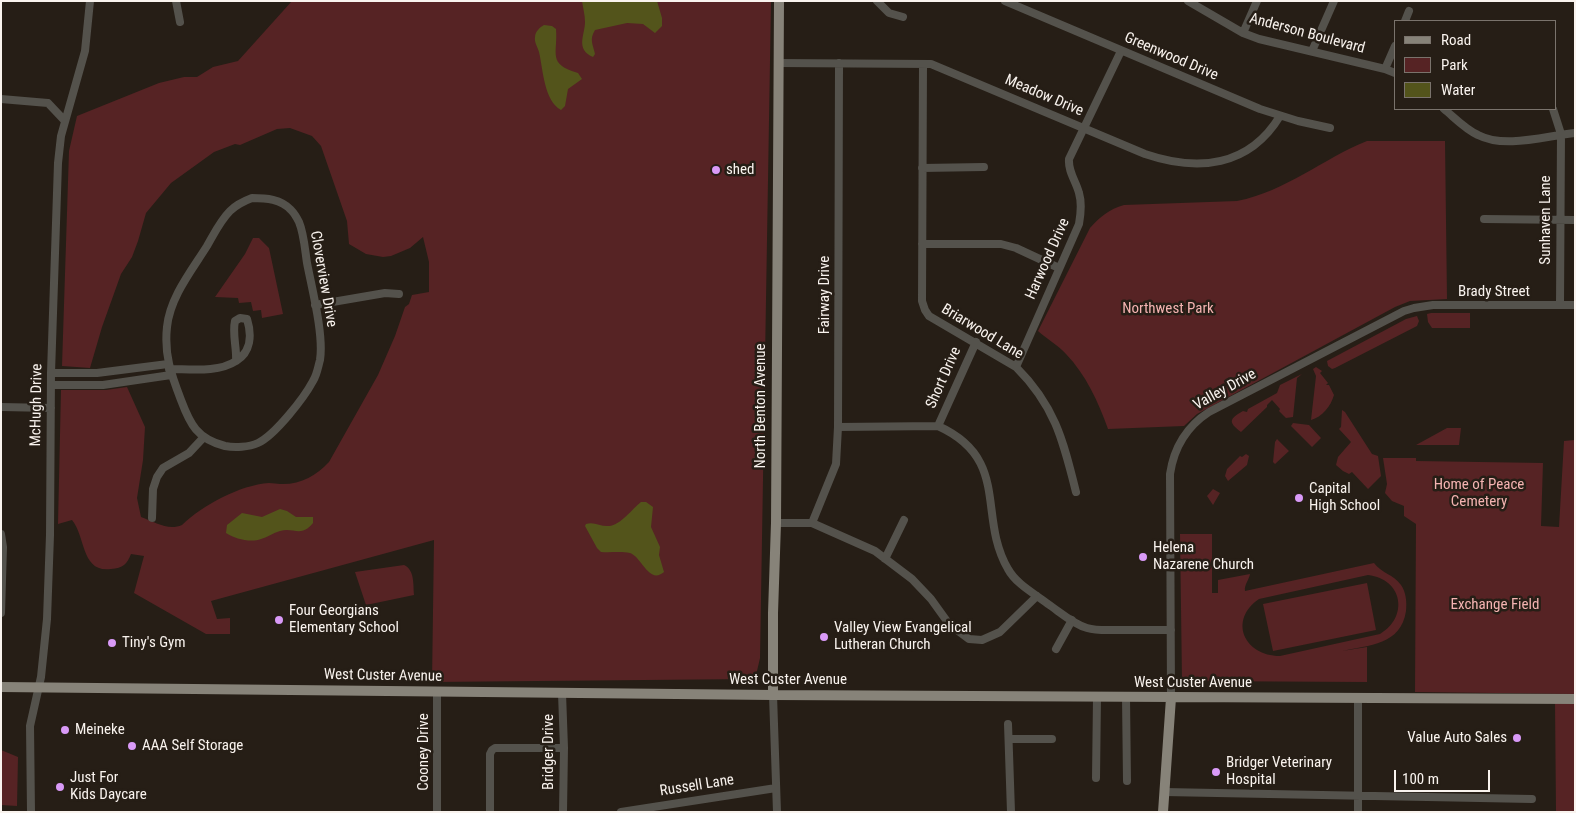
<!DOCTYPE html>
<style>
body{margin:0}
#map{position:relative;width:1576px;height:813px;overflow:hidden;background:#261e16;font-family:"Roboto Condensed",sans-serif}
canvas{display:block}
.frame{position:absolute;inset:0;border:2px solid #f9f3ee;pointer-events:none}
.legend{position:absolute;left:1394px;top:20px;width:162px;height:90px;box-sizing:border-box;background:#261e16;border:1px solid #7a736c;margin:0;padding:6px 9px;list-style:none;font-size:15px;color:#f9f3ee}
.legend li{display:flex;align-items:center;gap:10px;height:25px}
.legend b{width:25px;border:1px solid #7a736c}
.scale{position:absolute;left:1394px;top:770px;width:96px;height:22px;box-sizing:border-box;border:2px solid #f9f3ee;border-top:0;padding-left:6px;font-size:15px;line-height:18px;white-space:nowrap;color:#f9f3ee;-webkit-text-stroke:4px #261e16;paint-order:stroke}
</style>
<div id="map">
<canvas width="1576" height="813"></canvas>
<div class="frame"></div>
<ul class="legend">
<li><b style="height:6px;background:#878379"></b>Road</li>
<li><b style="height:14px;background:#562324"></b>Park</li>
<li><b style="height:14px;background:#53541b"></b>Water</li>
</ul>
<div class="scale">100 m</div>
</div>
<script>
const c = document.querySelector('canvas').getContext('2d');
c.lineJoin = 'round';
function fillPath(path, color) { c.fillStyle = color; c.fill(path, 'evenodd'); }
function trace(path, color, width, dash) { c.strokeStyle = color; c.lineWidth = width; c.lineCap = dash ? 'butt' : 'round'; c.setLineDash(dash || []); c.stroke(path); }
function write(font, color, halo, rows, align = 'center') {
  c.font = font + ' "Roboto Condensed",sans-serif'; c.lineWidth = 5; c.setLineDash([]); c.textBaseline = 'middle'; c.strokeStyle = halo; c.fillStyle = color; for (const [text, x, y, turn = 0] of rows) {
    c.save(); c.translate(x, y); c.rotate((+turn || 0) * Math.PI / 180); c.textAlign = isNaN(turn) ? turn : align; if (halo) c.strokeText(text, 0, 0); c.fillText(text, 0, 0); c.restore();
  }
}
fillPath(new Path2D(`
 M292,1H771L760,658L757,671L752,679L432,682L434,540L211,601L217,619L230,618V634H206L134,593L144,556L131,554C127,564 123,568 111,569C81,573 86,537 72,520L58,524L61,390H106L127,387L145,427L143,460L137,498L141,517C155,522 168,531 182,525C203,505 240,485 269,483C273,483 277,484 280,484C300,485 316,476 329,462L378,375L395,336L405,307L409,304L412,295L429,292V262L423,237L410,248L391,256L383,257L366,254L349,244L347,221L321,146L312,136L290,128L277,129L240,145L235,144L214,152L171,183L146,213L138,241L132,257L121,274L102,327L90,368L62,366L69,151L77,116L159,83L184,77H197L213,67L238,61Z
 M1367,141H1445L1447,299L1410,301L1395,307L1197,414L1184,426L1108,429C1098,401 1086,375 1066,354C1058,345 1047,339 1038,331L1090,228C1100,217 1109,209 1124,205L1237,201C1287,191 1322,159 1367,141Z
 M253,238H259L269,248L283,314L262,318L261,310L253,311L251,302L239,303L238,298L215,297L245,254Z
 M1431,313H1470V328H1432L1428,322L1427,314Z
 M1417,316L1419,321L1417,326L1335,368L1332,369L1328,366L1327,361L1406,319Z
 M1316,367L1322,371L1320,373L1328,383L1326,385H1329L1334,395C1331,406 1322,417 1311,420L1316,376L1313,369Z
 M1302,374L1297,378L1293,417L1286,418L1279,411L1280,409L1272,400L1267,405V407L1241,432C1228,422 1229,419 1243,411L1247,412L1248,409L1277,393L1280,385Z
 M1342,410L1345,412L1372,454L1378,456L1381,476L1368,489L1352,472L1349,474L1343,471L1336,465L1338,457L1351,442L1339,429L1341,427Z
 M1293,423L1309,425L1321,438L1312,447L1291,426Z
 M1447,428H1461L1459,445H1416Z
 M1277,439L1289,451L1275,464L1273,462L1275,442Z
 M1575,440V694L1415,692L1416,524L1404,516V506L1392,501L1385,493L1387,484L1383,458H1416V461L1543,463L1541,526L1559,527L1564,441Z
 M1246,454L1249,456L1247,465L1228,481L1225,476L1227,469L1240,456L1242,457Z
 M1213,489L1220,493L1213,505L1207,496Z
 M1180,534H1212V593H1218V580L1250,574C1249,580 1244,585 1245,591L1374,563C1381,573 1393,574 1401,585C1406,592 1407,602 1406,611C1401,645 1369,645 1342,651L1367,647V682L1182,681ZM1368,575C1403,579 1409,617 1380,634L1280,656C1244,656 1228,620 1259,599Z
 M404,565C415,570 413,585 414,595L366,605L355,572Z
 M1367,583L1376,630L1273,651L1263,604Z
 M1555,703L1575,704V812H1556Z
 M1,750L18,757L17,806L1,805Z`), '#562324');
fillPath(new Path2D(`
 M582,1H657L662,18V26L655,33L643,24L627,23L595,30C589,40 593,44 595,54L593,57C575,49 585,35 585,22C585,15 583,8 582,1Z
 M544,25L552,26L556,29C558,54 547,64 578,73L582,79L568,89L565,106L561,110C544,101 543,69 539,52C538,48 534,42 535,37C535,32 540,27 544,25Z
 M641,502H646L653,507L651,527L660,547L659,555L664,572C649,585 642,557 630,553C620,551 611,553 601,552L597,548L585,526L586,524C594,521 601,527 609,526C621,525 632,509 641,502Z
 M280,509L287,511L296,517H313V523C301,538 294,527 280,531C273,533 268,537 261,539C251,543 235,539 226,533L227,525L242,513L262,517Z`), '#53541b');
trace(new Path2D(`
 M176,1L180,22
 M877,1L889,13L903,17
 M1005,1L1260,109L1298,121L1330,128
 M1188,1L1243,33L1259,39L1385,69L1395,73
 M1405,21L1409,11
 M1243,33L1257,1
 M1312,51L1334,1
 M778,63L931,64L1145,154C1198,172 1249,167 1280,116
 M923,64L922,301L925,310L929,316L1016,367C1055,406 1063,440 1076,492
 M1385,69L1395,46
 M1,99L48,103L65,121
 M1444,109C1455,118 1465,129 1478,135C1505,149 1545,136 1575,133
 M1553,109L1561,134L1560,305
 M922,168L984,167
 M252,198C266,198 281,199 291,210C294,213 297,218 299,222C304,234 305,250 307,263C312,289 324,335 320,360C318,367 317,375 313,381C304,398 275,435 258,443C249,447 235,448 225,446C197,439 190,424 181,400C171,374 164,355 167,327C170,297 192,270 207,246C214,234 220,221 230,211C236,205 244,201 252,198Z
 M1484,219L1575,220
 M922,244H1001L1016,248L1059,268
 M315,305L385,293L399,294
 M240,318L247,319C252,335 251,352 236,361C237,348 232,334 235,321Z
 M1016,367L1079,224C1081,213 1082,203 1079,193C1076,181 1068,172 1069,159L1121,51
 M169,369C190,369 218,373 236,361
 M51,373H97L168,364
 M51,385H103L171,375
 M1,407L51,408
 M938,426L976,342
 M838,427L938,426C1011,459 977,516 1008,569C1016,584 1035,594 1048,604C1060,612 1073,624 1087,628C1097,631 1108,630 1118,630C1135,630 1153,630 1171,630
 M152,518L153,489L157,477L163,468L189,453L203,438
 M776,523H812L875,551L912,579L931,599L949,624L969,639L982,640L1000,632L1037,596
 M812,523L836,464L838,427L839,63
 M1,534L3,547L1,613
 M885,559L904,520
 M1056,649L1072,620
 M437,692V812
 M562,693L564,748L563,812
 M773,695L777,812
 M1126,697L1127,781
 M1171,698L1170,474C1174,447 1186,427 1209,412L1404,311L1414,308L1433,305H1575
 M1358,698V812
 M1008,724L1011,812
 M1009,739H1052
 M1096,778L1097,697
 M1164,792L1532,799
 M31,812L30,726L41,677L47,619L50,535L51,373L58,163L61,136L85,51L90,1
 M490,812V754L492,750L495,748H564
 M621,812L776,788`), '#54524c', 8);
trace(new Path2D(`
 M1,687L773,695L1575,699
 M773,695V613L776,523L779,1
 M1163,812L1171,698`), '#878379', 10);
for (const [x, y, r, color] of [
 [716,170,5,"#d99af7"],
 [1299,498,5,"#d99af7"],
 [1143,557,5,"#d99af7"],
 [279,620,5,"#d99af7"],
 [824,637,5,"#d99af7"],
 [112,643,5,"#d99af7"],
 [65,730,5,"#d99af7"],
 [1517,738,5,"#d99af7"],
 [132,746,5,"#d99af7"],
 [1216,772,5,"#d99af7"],
 [60,787,5,"#d99af7"]
]) { const dot = new Path2D(); dot.arc(x, y, r, 0, 2 * Math.PI); c.fillStyle = color; c.fill(dot); trace(dot, '#261e16', 2); }
write('15px', '#f9f3ee', '#261e16', [
 ["Anderson Boulevard",1307,34,15],
 ["Greenwood Drive",1171,57,23],
 ["Meadow Drive",1044,96,23],
 ["Sunhaven Lane",1546,220,-90],
 ["Harwood Drive",1048,259,-66],
 ["Cloverview Drive",323,279,80],
 ["Brady Street",1494,292],
 ["Fairway Drive",825,295,-90],
 ["Briarwood Lane",982,332,31],
 ["Short Drive",944,378,-66],
 ["Valley Drive",1225,390,-29],
 ["McHugh Drive",37,405,-89],
 ["North Benton Avenue",761,406,-90],
 ["West Custer Avenue",383,676,1],
 ["West Custer Avenue",788,680],
 ["West Custer Avenue",1193,683],
 ["Cooney Drive",424,752,-90],
 ["Bridger Drive",549,752,-90],
 ["Russell Lane",697,786,-9]
]);
write('15px', '#f9f3ee', '#261e16', [
 ["shed",726,170],
 ["Capital",1309,489],
 ["High School",1309,506],
 ["Helena",1153,548],
 ["Nazarene Church",1153,565],
 ["Four Georgians",289,611],
 ["Elementary School",289,628],
 ["Valley View Evangelical",834,628],
 ["Lutheran Church",834,645],
 ["Tiny's Gym",122,643],
 ["Meineke",75,730],
 ["Value Auto Sales",1507,738,"right"],
 ["AAA Self Storage",142,746],
 ["Bridger Veterinary",1226,763],
 ["Hospital",1226,780],
 ["Just For",70,778],
 ["Kids Daycare",70,795]
], 'left');
write('15px', '#f4b3b1', '#261e16', [
 ["Northwest Park",1168,309],
 ["Home of Peace",1479,485],
 ["Cemetery",1479,502],
 ["Exchange Field",1495,605]
]);
</script>
